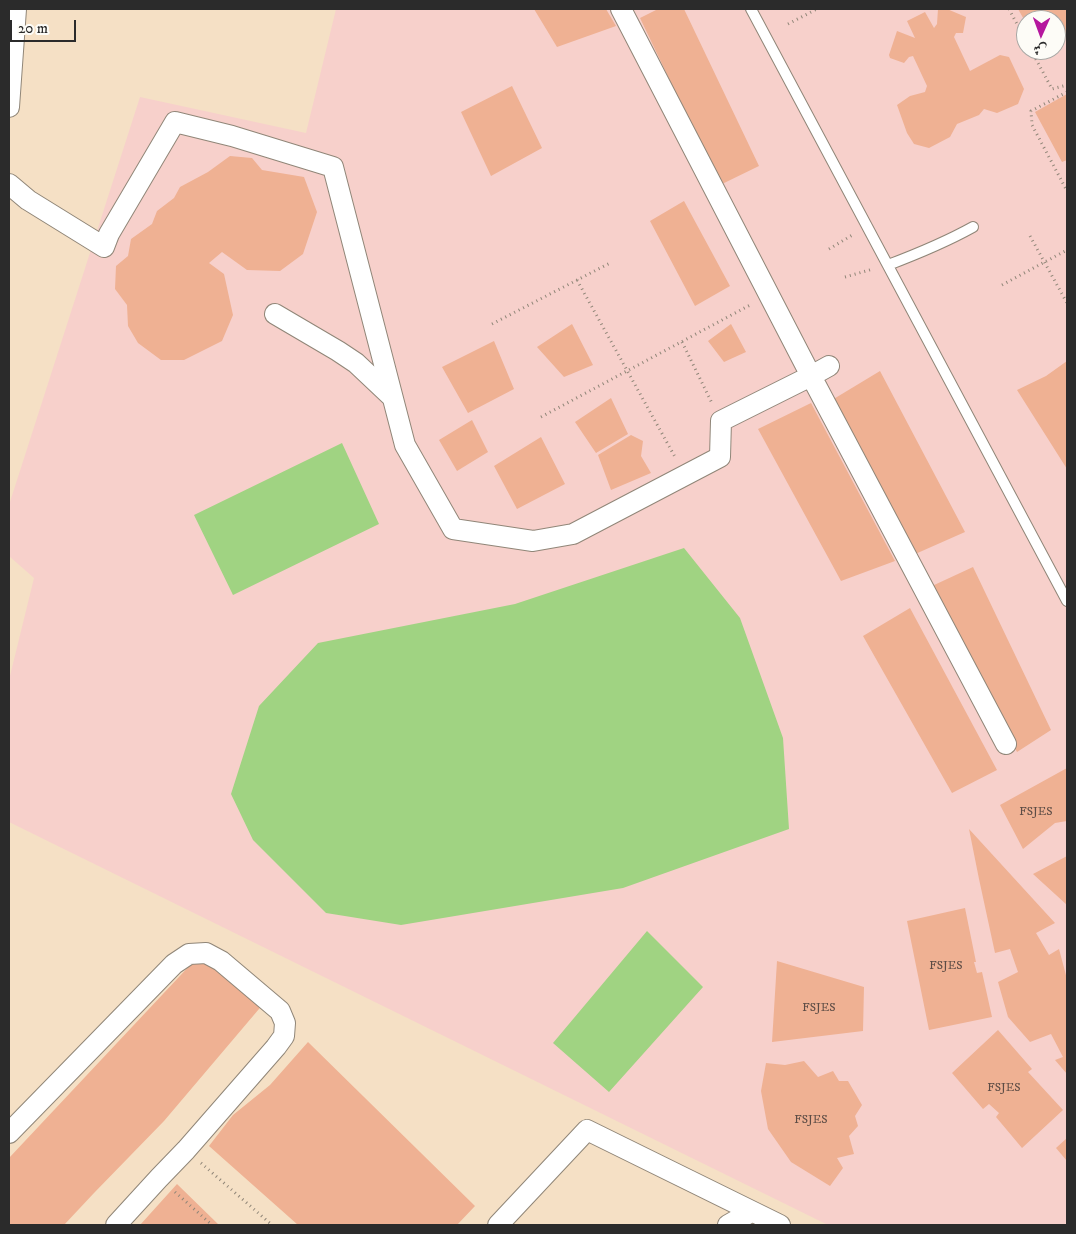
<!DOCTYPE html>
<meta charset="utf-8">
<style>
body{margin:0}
#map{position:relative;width:1076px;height:1234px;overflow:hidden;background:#f5e0c5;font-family:"IM FELL DW Pica",Amiri,serif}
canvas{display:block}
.frame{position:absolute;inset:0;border:10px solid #2b2b2b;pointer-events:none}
.north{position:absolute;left:1016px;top:10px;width:50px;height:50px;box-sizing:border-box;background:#fdfcf7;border:1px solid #a9a8a5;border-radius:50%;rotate:182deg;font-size:14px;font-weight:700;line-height:20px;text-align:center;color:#2b2b2b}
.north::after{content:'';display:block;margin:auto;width:18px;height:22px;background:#b5179e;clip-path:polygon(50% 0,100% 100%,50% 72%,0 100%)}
.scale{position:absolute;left:10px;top:20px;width:66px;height:22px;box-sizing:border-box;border:2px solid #2b2b2b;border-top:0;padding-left:6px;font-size:15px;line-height:18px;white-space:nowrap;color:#2b2b2b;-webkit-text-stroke:4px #fdfcf7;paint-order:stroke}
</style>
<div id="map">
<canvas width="1076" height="1234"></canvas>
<div class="frame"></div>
<div class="north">ش</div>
<div class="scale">20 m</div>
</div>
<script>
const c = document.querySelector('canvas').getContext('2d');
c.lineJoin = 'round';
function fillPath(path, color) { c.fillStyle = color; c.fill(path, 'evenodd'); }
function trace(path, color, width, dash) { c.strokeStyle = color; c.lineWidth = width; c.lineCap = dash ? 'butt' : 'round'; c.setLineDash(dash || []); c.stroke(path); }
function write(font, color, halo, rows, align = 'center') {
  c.font = font + ' "IM FELL DW Pica",serif'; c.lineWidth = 4; c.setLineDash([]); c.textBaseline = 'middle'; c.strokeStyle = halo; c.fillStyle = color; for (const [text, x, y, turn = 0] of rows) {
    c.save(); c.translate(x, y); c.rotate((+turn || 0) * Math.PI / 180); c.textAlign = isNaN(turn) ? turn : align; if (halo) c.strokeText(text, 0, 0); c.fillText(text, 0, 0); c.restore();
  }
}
fillPath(new Path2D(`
 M336,9H1067V1225H828L9,822V680L34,578L9,556V505L140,97L306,133ZM1026,20H1056V50H1026Z`), '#f7d0cb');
fillPath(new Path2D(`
 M342,443L379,524L233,595L194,515Z
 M684,548L740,618L783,738L789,829L623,888L401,925L326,913L253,840L231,794L259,706L318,643L515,604Z
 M647,931L703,987L609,1092L553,1043Z`), '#a0d382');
fillPath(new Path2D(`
 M534,9H606L616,26L557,47Z
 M658,9H684L759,166L720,185L640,18Z
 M938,9H947L966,17L963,33H956L954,37L970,71L1000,55L1009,57L1024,89L1018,104L997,113L984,109L979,115L957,124L950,137L929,148L914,144L907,133L897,105L910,96L925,92L927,86L913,56L909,57L904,63L890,58L889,55L897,31L915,38L907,21L925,12L934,28L937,24Z
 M1018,9H1067V32L1056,37V20H1026V23Z
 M512,86L542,148L491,176L461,112Z
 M1067,94V160L1062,162L1035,112Z
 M230,156L252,158L262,170L304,177L317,212L303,254L280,271L247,270L222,252L209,263L224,274L233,315L222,341L184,360H161L138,343L128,326L127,305L115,289L116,266L128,256L131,239L152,224L157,211L174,198L180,187L208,172Z
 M684,201L730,286L695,306L650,221Z
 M572,324L593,365L564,377L537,347Z
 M731,324L746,352L724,362L708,341Z
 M494,341L514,389L468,413L442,367Z
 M1067,361V469L1017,390L1046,376Z
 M880,371L965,532L913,555L832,400Z
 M611,398L628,434L596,453L575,422Z
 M811,403L895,561L841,581L758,429Z
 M472,420L488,452L457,471L439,440Z
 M631,435L643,441L641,456L651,473L611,490L598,455Z
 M541,437L565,484L517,509L494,466Z
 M973,567L1051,730L1017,752L932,586Z
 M910,608L997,770L952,793L863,636Z
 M1067,768V821L1055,823L1023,849L1000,805Z
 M969,829L1055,923L1036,933L1049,955L1059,949L1067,979V1074L1055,1060L1063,1057L1051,1034L1030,1042L1008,1017L998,982L1018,972L1010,949L995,953L979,879Z
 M1067,856V905L1033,874Z
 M965,908L976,962H974L977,973L982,972L992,1017L929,1030L907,921Z
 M210,948L270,996L164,1121L94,1193L64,1225H9V1158L193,962Z
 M777,961L864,987L863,1031L772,1042Z
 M998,1030L1032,1069L1028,1072L1063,1110L1022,1148L996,1117L999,1113L989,1104L983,1109L952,1073Z
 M308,1042L475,1206L457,1225H298L209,1146L233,1115L270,1085Z
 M804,1061L818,1077L833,1071L839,1081H848L862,1105L855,1116L858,1126L849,1136L854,1154L837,1158L843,1168L830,1186L791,1162L768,1129L761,1091L766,1063L785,1065Z
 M1067,1138V1161L1056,1148Z
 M177,1184L219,1225H140Z`), '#efb193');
const lane = new Path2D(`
 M751,9L1067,601
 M888,265C917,254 946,242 973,227`);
const street = new Path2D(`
 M621,9L811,376L1006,744
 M9,107L16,9
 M9,184L28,200L104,247L109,234L175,122L232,136L333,167L405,445L453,529L533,541L573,534L720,457L721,421L811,376L829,366
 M275,314L338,351L356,363L392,397
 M9,1133L174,964L189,954L206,953L221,961L280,1011L285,1023L284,1036L276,1047L186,1150L159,1178L116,1225
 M498,1225L587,1130L780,1225
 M728,1225L751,1212`);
trace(lane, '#908678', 12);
trace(street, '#908678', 22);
trace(new Path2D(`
 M1009,9L1026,41
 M788,24L817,9
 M1031,50L1052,89L1067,85
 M1067,92L1031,111L1032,125L1067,191
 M1030,236L1067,303
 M829,249L854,234
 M845,277L873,269
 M577,280L675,457
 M1002,285L1067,250
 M492,324L610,263
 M682,342L712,403
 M541,417L752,304
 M201,1163L272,1225
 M175,1192L212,1225`), '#908678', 3, [1, 4]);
trace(lane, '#fff', 10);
trace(street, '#fff', 20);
write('12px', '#5c4c45', null, [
 ["FSJES",1036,813],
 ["FSJES",946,967],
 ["FSJES",819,1009],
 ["FSJES",1004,1089],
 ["FSJES",811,1121]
]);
</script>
